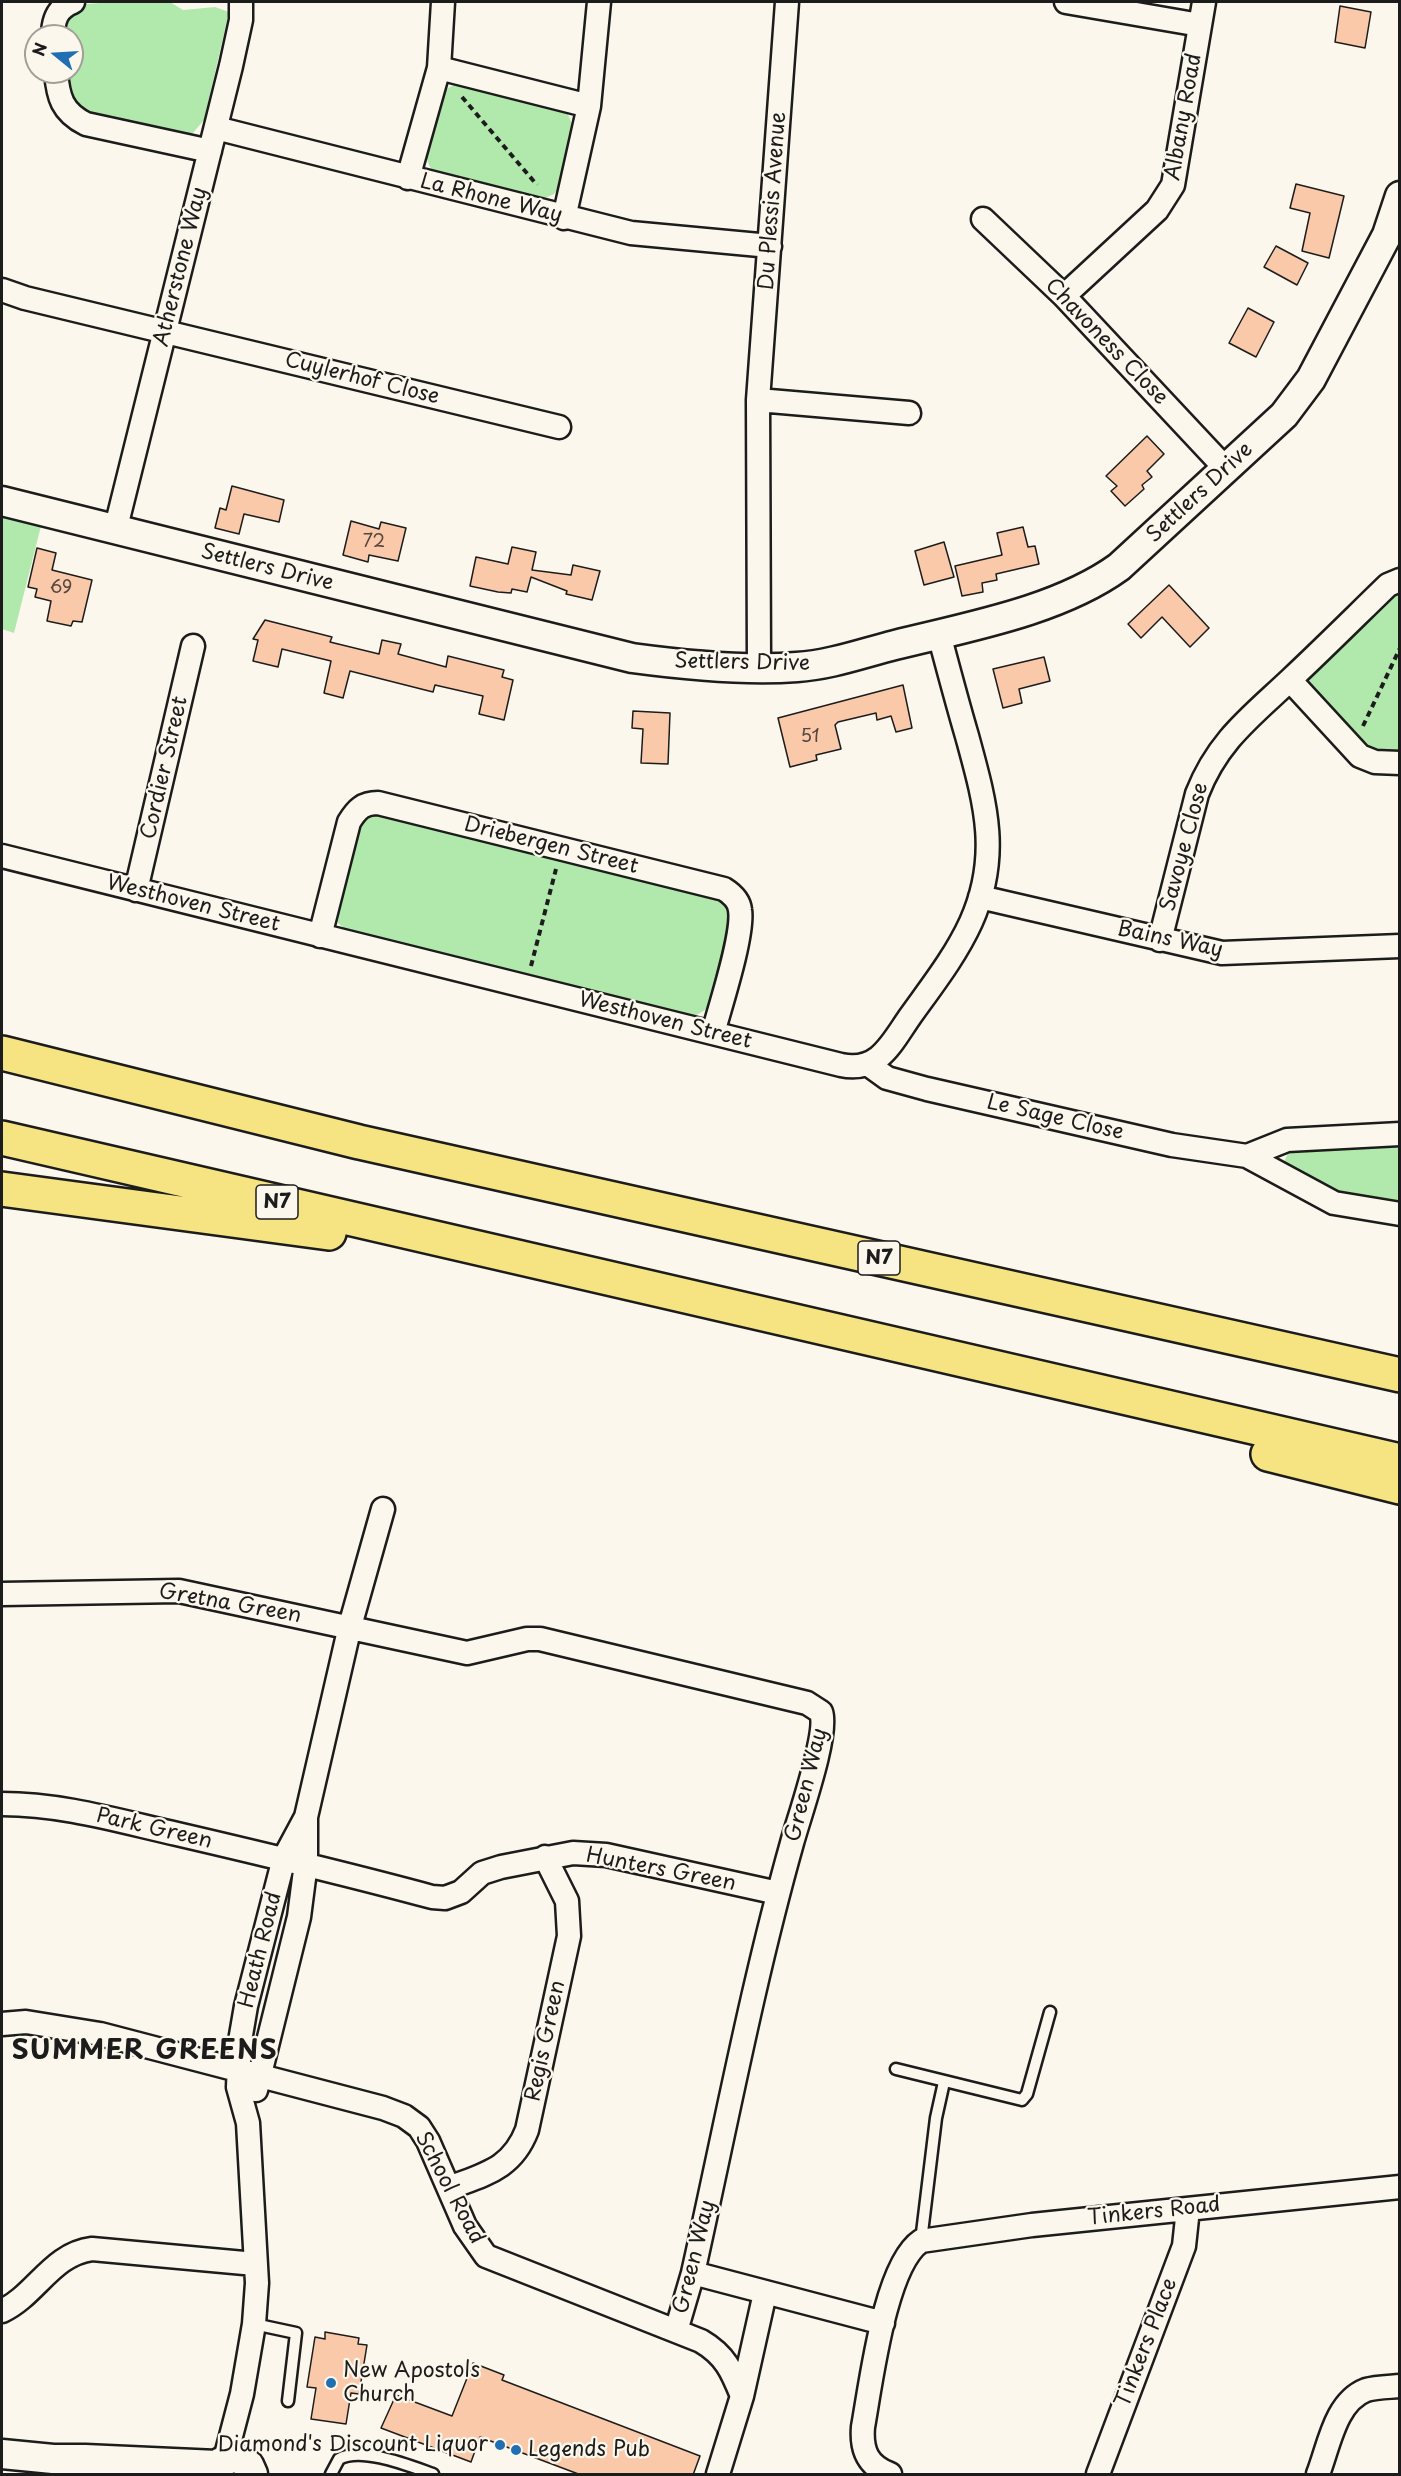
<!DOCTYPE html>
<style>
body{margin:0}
#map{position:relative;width:1401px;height:2476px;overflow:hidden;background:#fbf7ec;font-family:"Playpen Sans",sans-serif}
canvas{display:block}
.frame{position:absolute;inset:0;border:3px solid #1c1c1c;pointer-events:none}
.north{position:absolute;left:24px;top:24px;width:60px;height:60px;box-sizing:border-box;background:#fbf7ec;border:2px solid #a29f99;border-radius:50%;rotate:288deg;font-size:16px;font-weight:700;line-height:24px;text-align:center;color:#1c1c1c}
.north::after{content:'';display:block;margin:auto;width:21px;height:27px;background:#1f6fb2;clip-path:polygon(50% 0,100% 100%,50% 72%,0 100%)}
</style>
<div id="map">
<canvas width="1401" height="2476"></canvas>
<div class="frame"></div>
<div class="north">N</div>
</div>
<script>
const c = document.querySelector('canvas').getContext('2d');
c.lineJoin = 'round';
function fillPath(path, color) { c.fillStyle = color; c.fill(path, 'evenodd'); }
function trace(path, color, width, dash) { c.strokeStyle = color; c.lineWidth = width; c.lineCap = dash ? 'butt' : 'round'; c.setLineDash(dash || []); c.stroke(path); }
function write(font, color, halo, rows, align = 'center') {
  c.font = font + ' "Playpen Sans",sans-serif'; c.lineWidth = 4.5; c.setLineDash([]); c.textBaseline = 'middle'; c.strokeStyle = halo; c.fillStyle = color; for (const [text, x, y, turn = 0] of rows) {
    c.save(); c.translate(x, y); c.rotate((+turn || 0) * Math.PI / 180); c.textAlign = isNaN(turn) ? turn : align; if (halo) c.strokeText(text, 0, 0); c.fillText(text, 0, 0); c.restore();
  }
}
fillPath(new Path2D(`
 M113,2H170L183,10L215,7L229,12L204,120L192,134L184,136L81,113L69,104L64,72H72V36H60L74,5Z
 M457,83L567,112L574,129L562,184L554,194L541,200L436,174C414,156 436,114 443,91Z
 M2,513L42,522L14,633L2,629Z
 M1399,588V755L1370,753L1305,685L1306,674Z
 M383,814L717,898L728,910L731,925L712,1002L707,1009L693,1017L351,934L338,923L336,914L357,829L367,818Z
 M1399,1141V1207L1349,1198L1286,1167L1284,1162L1290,1149Z`), '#b1e9ad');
const building = new Path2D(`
 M1340,6L1371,12L1365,48L1335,42Z
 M1296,184L1344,196L1329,258L1302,251L1310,213L1290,208Z
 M1276,246L1308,263L1297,285L1264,267Z
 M1248,308L1274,322L1256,357L1229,343Z
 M1147,436L1164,454L1147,471L1152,477L1142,485L1144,489L1125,506L1111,491L1117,486L1106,476Z
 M232,486L284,500L279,522L244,514L239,534L215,528L220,508L226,510Z
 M351,521L379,529L381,522L406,528L398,561L369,555L368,562L343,555Z
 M1023,527L1028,547L1035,546L1039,564L996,574L997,580L982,583L983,592L962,596L955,566L1002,555L997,533Z
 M944,542L954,577L924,585L915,551Z
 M512,547L536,552L532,570L571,575L573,565L600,571L592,600L566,594L567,591L531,577L527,592L512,589L511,593L498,592L470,586L476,557L508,564Z
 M37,548L56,553L52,570L92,580L82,622L73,621L71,626L47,621L51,601L35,597L37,589L28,587Z
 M1169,585L1209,628L1190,647L1162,617L1141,638L1128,624Z
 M265,620L332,637L330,642L379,654L382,640L401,644L398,654L446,667L448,656L504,670L502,677L513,680L504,720L479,714L483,696L435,685L433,692L350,671L343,698L324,693L331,661L282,649L278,667L253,661L258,640L253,639Z
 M1044,657L1050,681L1019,689L1022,703L1003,708L993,669Z
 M903,685L912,728L896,732L891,716L877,720L876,713L838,722L835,725L841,749L816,755L817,760L790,767L778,718Z
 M633,711L670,713L668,764L641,763L643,729L632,728Z
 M325,2332L359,2338L358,2344L367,2345L359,2394L351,2393L346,2424L311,2419L316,2388L307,2387L315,2337L325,2339Z
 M473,2363L504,2375L502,2380L700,2456L693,2475H581L480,2437L471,2462L381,2428L396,2395L452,2416Z`);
fillPath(building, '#fac9aa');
trace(building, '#1c1c1c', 1.5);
const service = new Path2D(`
 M896,2069L1022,2100L1027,2094L1050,2012
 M921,2241L936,2118L944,2082
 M254,2324L296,2333L288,2401
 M331,2474L339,2459C361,2446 410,2466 433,2474`);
const minor = new Path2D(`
 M1066,2L1200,25
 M53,36C53,20 57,8 73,2
 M439,68L589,106
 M56,72C58,97 62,112 86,124L210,151
 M216,128L631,233L770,246
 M408,178L439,68L443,2
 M564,218L589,106L599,2
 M983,219L1064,296L1226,469
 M2,290L25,298L559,427
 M1064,296L1157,210L1173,185L1204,2
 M758,400L909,413
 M115,531L231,66L241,20V2
 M759,666L758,400L787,2
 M1290,680L1360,756L1375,762L1400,763
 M2,856L841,1065C878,1073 891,1044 909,1018C931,987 955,957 971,922C1001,855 985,802 967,736C957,702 948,668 939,634
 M136,890L193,646
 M980,897L1222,953L1400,946
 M320,936L349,822C357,809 363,803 378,803L724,889C732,894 739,900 740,910C744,934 720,1007 713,1033
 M1160,940L1197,794C1218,740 1252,716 1292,678C1325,647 1356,616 1388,585L1400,580
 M869,1065L887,1078L927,1089L1172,1145L1247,1156L1334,1203L1400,1214
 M1247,1156L1287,1140L1400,1134
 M2,1594L179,1591L467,1653L527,1639H540L807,1703L821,1712C829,1733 799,1817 792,1843C752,1985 725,2130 693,2273L676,2331
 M2,1804C62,1804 119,1821 177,1834C263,1854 347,1874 432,1897L445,1898L461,1892L482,1873L501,1867L573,1853L606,1855L778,1893
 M2,2024L26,2022L100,2034L383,2108L404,2116L419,2127L428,2141L465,2226L486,2256L701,2341C725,2355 732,2371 742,2396
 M256,2090L299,1917L306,1863V1817L350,1626L383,1509
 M449,2188C485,2174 512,2169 527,2130L569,1936L567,1901L545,1857
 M693,2273L883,2323
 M2,2311C36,2295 52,2254 92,2249L255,2264
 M225,2459L242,2394L254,2324L257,2283L248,2123L238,2087L240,2041L246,2006L284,1858L306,1817
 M718,2474L742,2396L765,2293
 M890,2474C868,2466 861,2451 863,2427C871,2383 885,2265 921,2241L1032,2225L1400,2187
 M1098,2474L1184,2246L1188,2209
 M1318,2474C1329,2446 1335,2402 1366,2390C1376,2387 1389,2387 1400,2386`);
const tertiary = new Path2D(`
 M2,501L632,658C684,665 745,671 797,667C830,665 863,653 895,645C967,627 1058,611 1119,567L1284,415L1311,379L1387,235L1400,196
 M2,2454L53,2459H85L217,2465
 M214,2474L221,2462L236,2457L249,2465L253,2474`);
const motorway = new Path2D(`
 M2,1053L359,1142L1400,1375
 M2,1138L1400,1461
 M2,1189L329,1233
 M1268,1454L1400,1487`);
trace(service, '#1c1c1c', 15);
trace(minor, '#1c1c1c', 27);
trace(tertiary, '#1c1c1c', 33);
trace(motorway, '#1c1c1c', 38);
trace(new Path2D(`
 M462,97L537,185
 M1363,726L1400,648
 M531,966L556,869`), '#1c1c1c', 4, [6, 4.5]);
trace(service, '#fbf7ec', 10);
trace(minor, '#fbf7ec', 22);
trace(tertiary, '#fbf7ec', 28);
trace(motorway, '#f6e381', 33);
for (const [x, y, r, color] of [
 [331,2383,6,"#1f6fb2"],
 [500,2445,6,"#1f6fb2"],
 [516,2450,6,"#1f6fb2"]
]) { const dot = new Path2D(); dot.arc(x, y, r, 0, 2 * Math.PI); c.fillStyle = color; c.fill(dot); trace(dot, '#fbf7ec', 2); }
write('18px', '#544740', null, [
 ["72",374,542],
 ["69",61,588],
 ["51",810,737]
]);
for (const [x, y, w] of [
 [277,1202,42],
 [879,1258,42]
]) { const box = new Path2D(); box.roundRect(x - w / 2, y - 17, w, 34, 4.5); c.fillStyle = '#fbf7ec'; c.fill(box); trace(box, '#1c1c1c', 1.5); }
write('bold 20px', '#1c1c1c', null, [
 ["N7",277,1202],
 ["N7",879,1258]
]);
write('21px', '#1c1c1c', '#fbf7ec', [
 ["Albany Road",1184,117,-80],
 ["La Rhone Way",491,199,14],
 ["Du Plessis Avenue",773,201,-86],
 ["Atherstone Way",181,267,-76],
 ["Chavoness Close",1106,342,46],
 ["Cuylerhof Close",362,379,14],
 ["Settlers Drive",1200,493,-43],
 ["Settlers Drive",267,568,14],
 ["Settlers Drive",742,663,1],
 ["Cordier Street",165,768,-77],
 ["Driebergen Street",551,846,14],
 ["Savoye Close",1185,847,-75],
 ["Westhoven Street",193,904,14],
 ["Bains Way",1170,940,12],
 ["Westhoven Street",665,1021,14],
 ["Le Sage Close",1055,1118,13],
 ["Gretna Green",230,1604,10],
 ["Green Way",807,1785,-76],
 ["Park Green",154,1829,13],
 ["Hunters Green",661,1870,11],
 ["Heath Road",261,1950,-76],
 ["Regis Green",546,2041,-78],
 ["School Road",449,2188,62],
 ["Tinkers Road",1154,2212,-6],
 ["Green Way",695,2257,-76],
 ["Tinkers Place",1147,2343,-69]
]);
write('21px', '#1c1c1c', '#fbf7ec', [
 ["New Apostols",343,2371],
 ["Church",343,2395],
 ["Diamond's Discount Liquor",488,2445,"right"],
 ["Legends Pub",528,2450]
], 'left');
c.letterSpacing = '1.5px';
write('bold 27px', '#1c1c1c', '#fbf7ec', [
 ["SUMMER GREENS",145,2052]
]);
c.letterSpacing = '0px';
</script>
